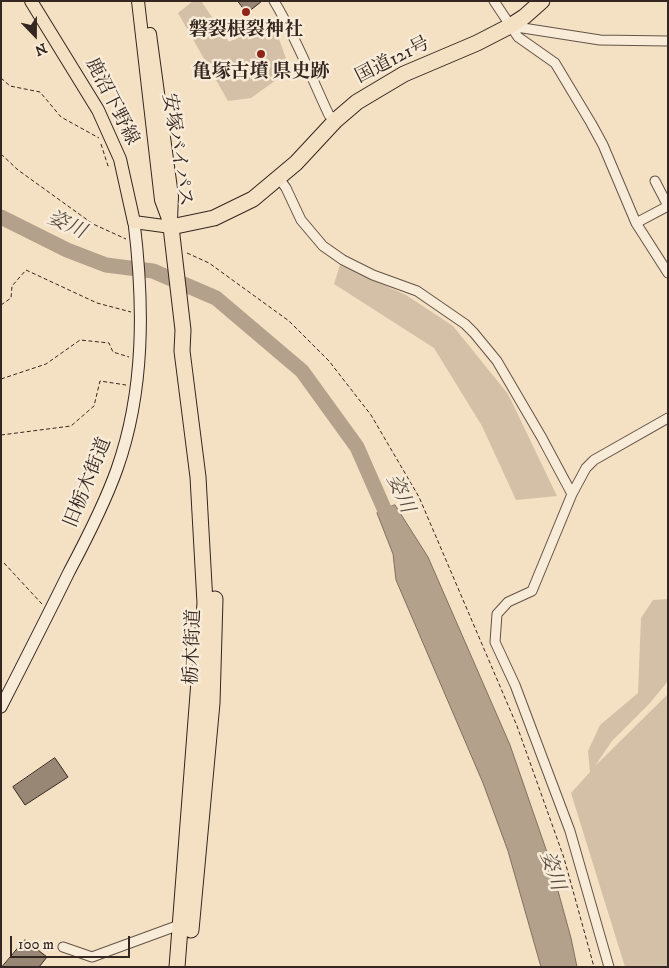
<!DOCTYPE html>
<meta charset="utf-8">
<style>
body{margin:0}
#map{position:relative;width:669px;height:968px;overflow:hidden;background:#f4e0c2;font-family:"IM FELL DW Pica",serif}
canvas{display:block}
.frame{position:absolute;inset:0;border:2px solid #342620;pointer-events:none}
.north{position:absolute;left:10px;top:10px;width:50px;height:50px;-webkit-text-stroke:4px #f8ebd7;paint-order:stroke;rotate:158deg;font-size:14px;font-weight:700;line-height:20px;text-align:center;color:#342620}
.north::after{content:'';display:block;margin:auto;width:18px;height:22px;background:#342620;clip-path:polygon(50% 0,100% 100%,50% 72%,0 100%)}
.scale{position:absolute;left:10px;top:936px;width:120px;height:22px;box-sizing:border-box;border:2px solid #342620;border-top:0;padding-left:6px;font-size:15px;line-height:18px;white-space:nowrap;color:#342620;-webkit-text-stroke:4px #f8ebd7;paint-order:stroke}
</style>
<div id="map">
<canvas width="669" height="968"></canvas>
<div class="frame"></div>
<div class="north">N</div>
<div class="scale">100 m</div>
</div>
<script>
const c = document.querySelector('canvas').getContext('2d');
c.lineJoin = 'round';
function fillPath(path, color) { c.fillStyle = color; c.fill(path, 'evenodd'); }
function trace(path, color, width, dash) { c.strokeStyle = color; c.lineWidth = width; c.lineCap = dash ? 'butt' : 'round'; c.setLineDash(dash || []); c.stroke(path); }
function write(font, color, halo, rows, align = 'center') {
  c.font = font + ' "IM FELL DW Pica","Noto Serif JP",serif'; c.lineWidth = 5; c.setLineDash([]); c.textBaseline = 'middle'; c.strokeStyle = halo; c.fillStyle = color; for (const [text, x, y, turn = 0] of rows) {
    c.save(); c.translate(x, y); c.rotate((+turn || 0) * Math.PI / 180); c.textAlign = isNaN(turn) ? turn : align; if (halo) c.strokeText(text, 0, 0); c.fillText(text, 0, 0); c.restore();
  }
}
fillPath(new Path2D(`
 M193,1H201L229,42L272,19L290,70L251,98L228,101L178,13Z
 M340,265L406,295L453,326L508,394L557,496L516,500L482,426L434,348L334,284Z
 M668,599V681L650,703L612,741L595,766L668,694V967H625L571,793L590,772L588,751L600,725L638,693L641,618L653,600Z`), '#d3c0a6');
const water = new Path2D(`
 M395,505L428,557L510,745L549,858L571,938L577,967H541L508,851L483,783L396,580L393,554L377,513Z`);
fillPath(water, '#b3a18b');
trace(water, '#807060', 1);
trace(new Path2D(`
 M1,217L67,250L106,265L153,271L216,298L302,371L357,447L393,529`), '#b3a18b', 15);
const building = new Path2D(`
 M238,1H262L247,13Z
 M55,758L68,777L25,805L13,787Z
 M25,940L47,957L39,967H2Z`);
fillPath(building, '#988774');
trace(building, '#342620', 1);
const street = new Path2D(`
 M274,1C296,37 311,77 329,115L336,120
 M494,1L518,37L555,63L591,123L603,145L636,223L668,273
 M510,26L600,40L668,41
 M279,178L286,188L301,220L323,246L343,260L373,275L417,291L465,324L474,333L497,361L542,438L572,494
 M655,181L668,206
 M636,223L668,206
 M63,947L92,957L182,924
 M609,967L570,831L515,685L495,642L497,614L508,602L532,591L572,494L586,468L594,460L668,418`);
const secondary = new Path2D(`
 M1,707C24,662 47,617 69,572C86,540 105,503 117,469C145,390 144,304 134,222`);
const primary = new Path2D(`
 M31,1L98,110L120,159L134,222L171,227
 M138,1L161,200L171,227
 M150,34L172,196L171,220`);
const highway = new Path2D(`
 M191,930L212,703L215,599
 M177,967L205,603L198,477L182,351L183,330L171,227L214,218L253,199L296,163L336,120L357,102L404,74L477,43L510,26L524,17L542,1`);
trace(street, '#645448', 11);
trace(secondary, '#342620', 13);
trace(primary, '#342620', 14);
trace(highway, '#342620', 17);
trace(new Path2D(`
 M1,78L10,86L40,92L61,117L99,138
 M101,144L108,166H111
 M1,154L18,170L93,224L126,239
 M187,253L209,263L289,321L329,361L371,415L419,497L517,726L564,858L594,967
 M1,305L11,298L12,286L26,270L97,303L131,312
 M1,379L46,364L80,340L109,343L113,352L129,357
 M1,435L71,426L94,406L100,381L126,385
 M4,563L42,604`), '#342620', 1, [4, 2.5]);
trace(street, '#f8ebd7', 9);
trace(secondary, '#f8ebd7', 11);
trace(primary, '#f4e0c2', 12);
trace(highway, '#f4e0c2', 15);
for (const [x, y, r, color] of [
 [246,12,5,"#8f2418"],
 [261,54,5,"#8f2418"]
]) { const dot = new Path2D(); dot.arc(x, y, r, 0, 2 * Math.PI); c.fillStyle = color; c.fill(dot); trace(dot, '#f8ebd7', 2); }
write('bold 19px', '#342620', '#f8ebd7', [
 ["磐裂根裂神社",246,31],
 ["亀塚古墳 県史跡",261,73]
]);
write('19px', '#342620', '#f8ebd7', [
 ["国道121号",393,61,-27],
 ["鹿沼下野線",111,102,63],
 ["安塚バイパス",176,150,81],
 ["旧栃木街道",89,483,-68],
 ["栃木街道",194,647,-88]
]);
write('italic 20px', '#5a4b40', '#f8ebd7', [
 ["姿川",66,226,25],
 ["姿川",399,494,66],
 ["姿川",551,871,72]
]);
</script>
